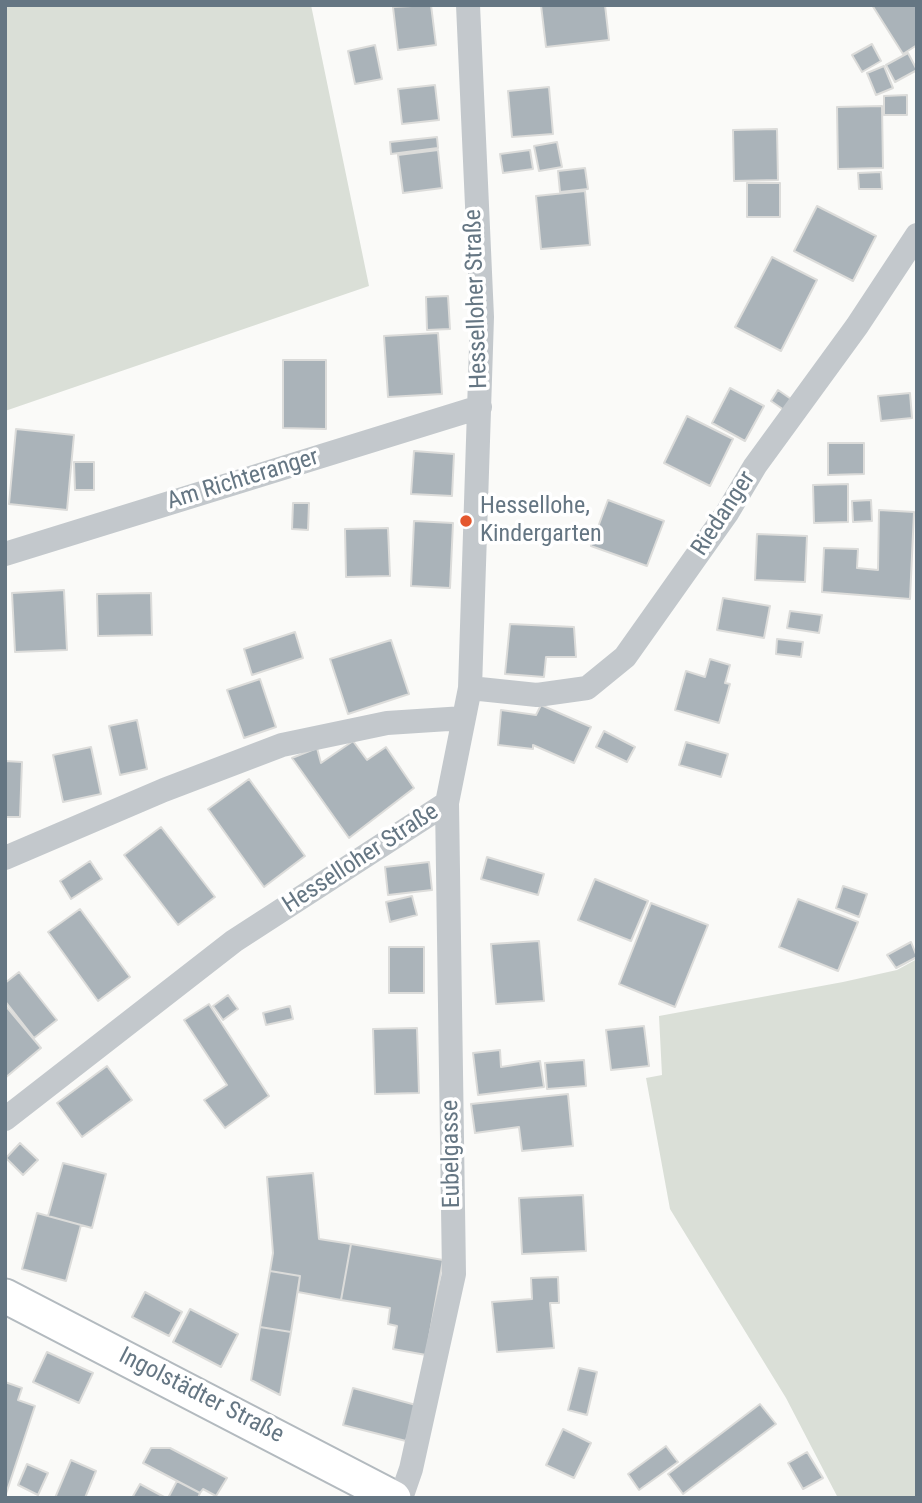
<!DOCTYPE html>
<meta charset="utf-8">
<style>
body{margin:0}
#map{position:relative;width:922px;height:1503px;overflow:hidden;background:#fafaf8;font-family:"Roboto Condensed",sans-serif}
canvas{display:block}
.frame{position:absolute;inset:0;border:7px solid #657683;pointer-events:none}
</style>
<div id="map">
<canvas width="922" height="1503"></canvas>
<div class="frame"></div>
</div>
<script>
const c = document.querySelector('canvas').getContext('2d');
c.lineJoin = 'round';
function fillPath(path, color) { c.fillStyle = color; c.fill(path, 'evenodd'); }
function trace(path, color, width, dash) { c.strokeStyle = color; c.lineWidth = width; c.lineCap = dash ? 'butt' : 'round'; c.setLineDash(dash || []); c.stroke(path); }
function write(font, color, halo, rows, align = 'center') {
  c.font = font + ' "Roboto Condensed",sans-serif'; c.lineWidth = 7; c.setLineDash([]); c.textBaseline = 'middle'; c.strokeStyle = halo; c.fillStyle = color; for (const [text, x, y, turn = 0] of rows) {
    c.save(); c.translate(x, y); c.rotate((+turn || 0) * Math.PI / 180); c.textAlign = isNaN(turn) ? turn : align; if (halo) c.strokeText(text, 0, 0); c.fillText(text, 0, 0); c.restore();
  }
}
fillPath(new Path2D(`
 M5,5H311L369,286L5,411Z
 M917,959V1498H838L786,1398L670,1209L646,1078L662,1075L659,1016L843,982L897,970Z`), '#dadfd7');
const building = new Path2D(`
 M431,5L436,45L398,50L393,7Z
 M541,5H605L609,40L546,47Z
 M872,5H917V45L903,54Z
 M872,44L881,61L862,72L852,55Z
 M375,45L382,79L355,84L348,51Z
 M908,53L917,70L895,82L886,65Z
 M884,66L893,88L876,95L867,73Z
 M435,85L439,120L402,124L398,89Z
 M549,87L553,134L512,137L508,91Z
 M907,95V115H884V96Z
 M882,106L883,168L838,169L837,107Z
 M777,129L778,180L734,181L733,130Z
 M437,137L438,148L391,154L390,142Z
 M557,142L562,167L539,171L534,146Z
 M438,150L442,188L403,193L398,155Z
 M530,150L533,169L503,173L500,154Z
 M585,168L588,189L560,192L558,171Z
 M881,172L882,189H859L858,173Z
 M747,183H780V217H747Z
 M585,191L590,245L541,249L536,196Z
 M817,206L876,236L853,281L794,251Z
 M772,257L817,280L781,351L735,327Z
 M448,296L450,329L427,330L426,297Z
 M438,333L442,394L388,397L384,336Z
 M283,360H326V429L283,428Z
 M730,388L764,406L745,441L712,423Z
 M778,390L791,399L784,410L771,401Z
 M910,393L912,418L881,421L878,396Z
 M687,416L733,439L710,486L664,463Z
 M16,429L74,435L67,510L9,504Z
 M828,443H864V474L828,475Z
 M414,451L454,454L452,496L411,494Z
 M74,462H94V490H75Z
 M848,484V522L814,523L813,485Z
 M608,500L664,521L647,566L591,546Z
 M871,500L872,521L853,522L852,501Z
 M293,503H309L308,530L292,529Z
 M879,510L914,512L910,599L822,592L824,548L858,549L857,568L878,570Z
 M414,521L453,523L450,588L411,586Z
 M388,528L390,576L346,577L345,529Z
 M757,534L807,536L805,582L755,580Z
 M64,590L67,650L15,652L12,593Z
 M151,593L152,635L98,636L97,594Z
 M723,598L770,606L764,638L717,630Z
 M790,611L822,615L819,633L787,628Z
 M510,624L574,627L576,657H546L544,677L505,674Z
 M295,632L303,658L252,675L244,649Z
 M777,639L803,642L801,657L776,654Z
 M391,640L409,694L348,714L330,659Z
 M710,659L730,665L725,683L730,684L719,723L675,710L686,671L705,677Z
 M260,679L276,727L244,738L227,690Z
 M541,705L591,727L574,763L533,745V749L498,745L501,710L536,715Z
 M137,720L147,769L120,775L109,726Z
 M604,731L635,747L627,762L596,747Z
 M353,741L367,760L386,747L414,788L349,838L292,758L317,748L321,763Z
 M686,742L728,754L721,777L679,765Z
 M91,747L101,794L63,802L53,755Z
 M5,761L22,762L20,817H5Z
 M249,779L305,856L264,887L208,809Z
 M161,827L215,897L178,925L124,855Z
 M487,857L544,874L538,895L481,879Z
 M90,861L102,879L71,899L60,881Z
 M429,862L432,890L388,895L385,867Z
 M595,879L648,901L631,941L578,920Z
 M843,886L867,894L859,917L836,908Z
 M412,896L417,915L390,922L386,902Z
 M798,899L858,922L838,971L779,947Z
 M651,903L708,925L675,1007L619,984Z
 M80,909L130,977L98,1001L48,932Z
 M539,941L544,1001L496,1004L491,944Z
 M911,942L917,957L896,968L887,955Z
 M389,947H424V993H389Z
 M19,972L57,1020L34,1038L5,1001V983Z
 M228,995L238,1009L223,1020L213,1006Z
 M209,1004L269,1096L225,1128L204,1100L227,1085L184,1020Z
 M5,1005L41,1048L5,1078Z
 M290,1006L293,1019L266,1025L263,1013Z
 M644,1026L649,1066L611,1070L606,1030Z
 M417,1028L419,1093L375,1094L373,1029Z
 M500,1050L501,1067L540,1061L544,1087L478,1095L473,1053Z
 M584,1060L586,1086L547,1089L545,1063Z
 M107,1066L132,1100L82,1137L57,1103Z
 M568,1094L573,1146L522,1151L519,1127L475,1133L471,1104Z
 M20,1143L38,1160L23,1175L6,1158Z
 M63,1163L106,1174L92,1228L48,1216Z
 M313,1173L319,1239L351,1244L341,1300L298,1292L300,1276L270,1271L273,1253L267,1177Z
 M583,1195L586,1251L522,1254L519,1198Z
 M37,1213L81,1225L66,1281L22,1269Z
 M351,1244L443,1260L426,1355L393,1349L397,1326L388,1324L390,1308L341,1300Z
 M270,1271L300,1276L291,1332L260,1327Z
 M558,1277L559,1303H550L554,1348L497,1352L492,1302L532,1299L531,1278Z
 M145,1292L182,1312L169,1336L132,1317Z
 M190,1309L238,1334L221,1367L173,1342Z
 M260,1327L291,1332L280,1395L251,1380Z
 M47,1352L93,1373L79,1403L33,1382Z
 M579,1368L597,1372L587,1415L568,1410Z
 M5,1382L22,1388L18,1400L35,1406L5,1497Z
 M353,1388L416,1405L406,1441L343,1425Z
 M760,1404L776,1424L683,1494L668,1474Z
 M563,1429L591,1443L574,1478L546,1465Z
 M666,1446L678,1462L639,1490L628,1474Z
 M151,1448H170L227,1478L216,1496L203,1489L200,1493L143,1463Z
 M807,1452L823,1478L803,1489L788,1463Z
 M71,1460L96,1471L85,1498H55Z
 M27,1464L48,1473L38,1495L18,1485Z
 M177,1481L200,1493L198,1498H168Z
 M140,1484L166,1498H132Z`);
fillPath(building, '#aab3b9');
trace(building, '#dcdcda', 2);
const secondary = new Path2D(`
 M5,1296L394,1498`);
trace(secondary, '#b3babf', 37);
trace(new Path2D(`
 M5,554L480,407
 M470,688L537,695L587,688L625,657L727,513L755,466L857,326L917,235
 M5,858L164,790L282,745L387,723L464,718
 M5,1119L234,941L447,803
 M401,1498L411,1469L454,1274L447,803L470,688L482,317L468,5`), '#c3c8cc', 24);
trace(secondary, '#fff', 33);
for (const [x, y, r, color] of [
 [466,521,7,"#e4572e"]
]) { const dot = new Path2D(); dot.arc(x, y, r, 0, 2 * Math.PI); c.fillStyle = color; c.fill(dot); trace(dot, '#fff', 2.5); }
write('24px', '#657683', '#fff', [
 ["Hesselloher Straße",477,299,-92],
 ["Am Richteranger",243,480,-17],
 ["Riedanger",724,514,-57],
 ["Hesselloher Straße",361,859,-33],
 ["Eubelgasse",452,1154,-91],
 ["Ingolstädter Straße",201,1396,27]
]);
write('24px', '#657683', '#fff', [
 ["Hessellohe,",480,507],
 ["Kindergarten",480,535]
], 'left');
</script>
